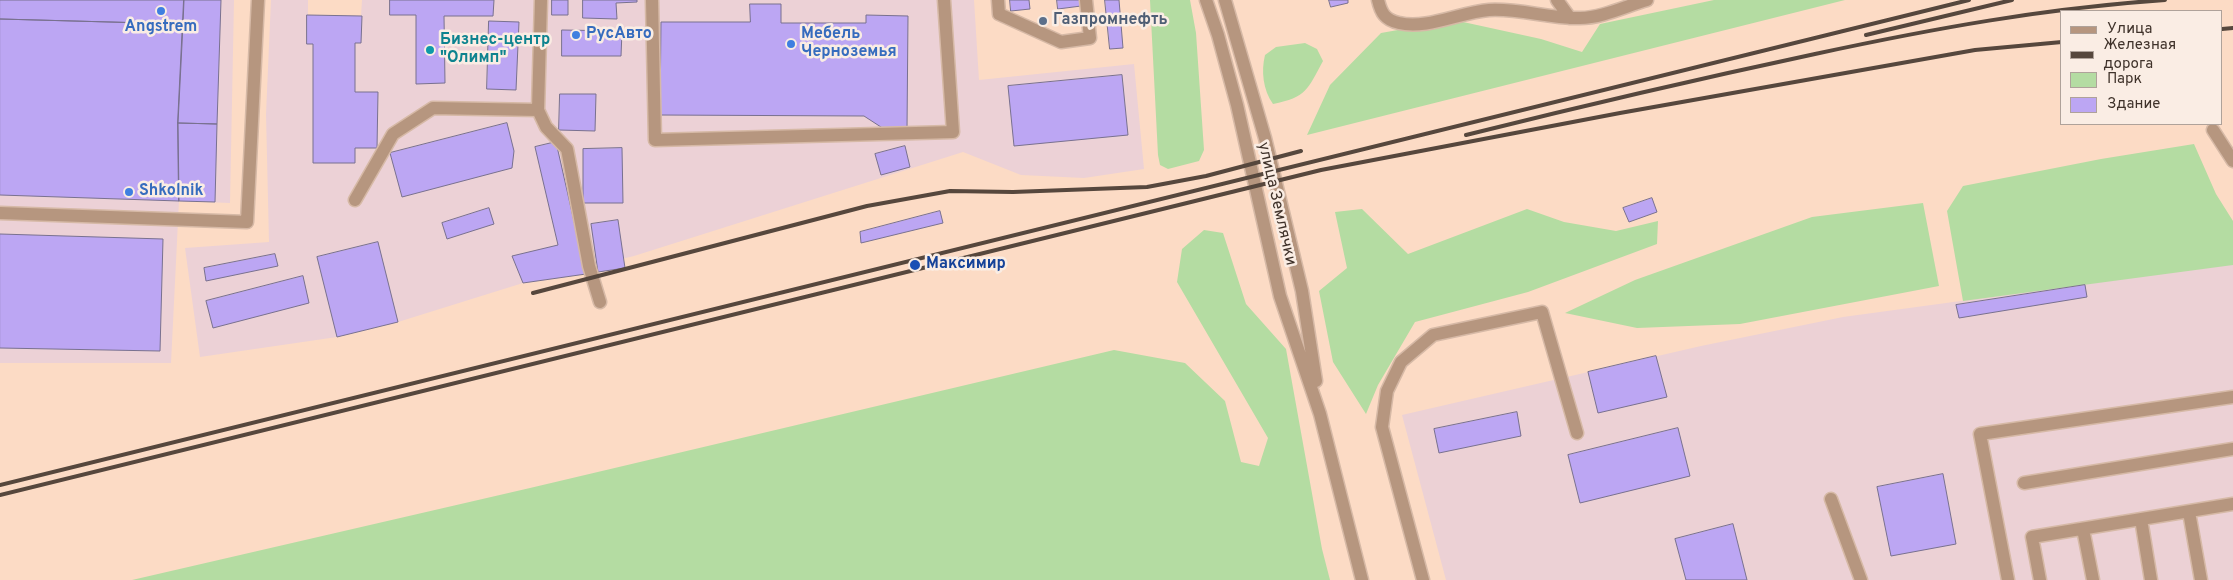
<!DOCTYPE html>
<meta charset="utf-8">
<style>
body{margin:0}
#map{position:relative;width:2233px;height:580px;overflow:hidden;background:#fcdbc5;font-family:Overpass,sans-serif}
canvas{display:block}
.legend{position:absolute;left:2060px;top:10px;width:162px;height:115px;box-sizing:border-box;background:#faede4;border:1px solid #afa29a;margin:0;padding:6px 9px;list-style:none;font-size:15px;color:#3f322a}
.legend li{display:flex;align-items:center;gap:10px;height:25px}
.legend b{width:25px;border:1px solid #afa29a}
</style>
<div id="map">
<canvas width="2233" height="580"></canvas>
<ul class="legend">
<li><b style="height:6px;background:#b6967f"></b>Улица</li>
<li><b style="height:6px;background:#56473d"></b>Железная дорога</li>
<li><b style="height:14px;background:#b4dca2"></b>Парк</li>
<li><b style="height:14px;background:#bca6f3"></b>Здание</li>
</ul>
</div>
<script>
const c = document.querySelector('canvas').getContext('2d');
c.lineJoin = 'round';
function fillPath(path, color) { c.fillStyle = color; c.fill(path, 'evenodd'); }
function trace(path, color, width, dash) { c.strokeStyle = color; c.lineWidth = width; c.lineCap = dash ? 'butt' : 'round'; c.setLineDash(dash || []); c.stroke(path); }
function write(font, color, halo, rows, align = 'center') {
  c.font = font + ' Overpass,sans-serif'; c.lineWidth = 5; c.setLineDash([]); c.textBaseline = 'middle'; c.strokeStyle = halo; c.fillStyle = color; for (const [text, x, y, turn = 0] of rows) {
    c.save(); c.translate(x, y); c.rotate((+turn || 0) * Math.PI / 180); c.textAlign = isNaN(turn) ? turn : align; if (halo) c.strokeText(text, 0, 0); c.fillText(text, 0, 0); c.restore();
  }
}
fillPath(new Path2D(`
 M0,0H234L230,203L179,201L171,363H0Z
 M271,0H308V15L361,16L362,0H974L979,80L1134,64L1144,169L1084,178L1021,175L963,152L634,256L523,283L398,322L337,337L200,357L185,248L269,242L266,114Z`), '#ecd1d6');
fillPath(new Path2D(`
 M2233,264V580H1446L1402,415L1701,346L1843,317Z`), '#ecd1d5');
fillPath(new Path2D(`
 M1150,0H1190L1196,33L1204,150L1199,161L1168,169L1160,165L1158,155Z
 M1714,0H1845L1307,135L1330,85L1381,33L1454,20L1541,39L1582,52L1600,24Z
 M1305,43L1317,49L1323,61C1307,90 1307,97 1273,104C1263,90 1261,71 1265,55L1276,47Z
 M2194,144L2216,194L2233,221V265L1963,301L1947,211L1963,186L2101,159Z
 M1923,203L1939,286L1740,324L1637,328L1565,313L1635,280L1812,217Z
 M1362,209L1408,254L1527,209L1564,222L1616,231L1658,221L1657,244L1528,292L1415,322L1378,385L1366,414L1333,362L1319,291L1347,268L1335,212Z
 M1204,230L1223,233L1246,304L1286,349L1322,549L1330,580H132L530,488L1114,350L1185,363L1225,401L1241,462L1259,466L1268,438L1177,282L1182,249Z`), '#b4dca2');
const building = new Path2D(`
 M0,0H184L183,24L0,19Z
 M184,0H221L217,124L178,123Z
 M390,0H494L493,16H444L445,83L416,84V15H390Z
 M552,0H568V15H552Z
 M583,0H637V2L616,3L617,19L583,18Z
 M1010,0H1029L1030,9L1011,11Z
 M1057,0H1080L1081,6L1058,9Z
 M1105,0H1119L1123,48L1110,49Z
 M1329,0H1348V3L1331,7Z
 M750,4H781V23H866V15L908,16L907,129H884L864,116L660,115L661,22H750Z
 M307,15L362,16L361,43H355V92H378L377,148H355V163H313V44H307Z
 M0,19L183,24L178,123L179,201L0,195Z
 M489,21L519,22L516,90L487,89Z
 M562,30L622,31L621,56H562Z
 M1122,75L1128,135L1014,146L1008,86Z
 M560,94H596L595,131L559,130Z
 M178,123L217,124L215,202L179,201Z
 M507,123L514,151L512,168L402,197L390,153Z
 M556,142L586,274L523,283L512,256L558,245L535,147Z
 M905,146L910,167L881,175L875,154Z
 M622,148L623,203H583V149Z
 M1652,198L1657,212L1629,222L1623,208Z
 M489,208L494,224L447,239L442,223Z
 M940,211L943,223L861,243L860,232Z
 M618,220L625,268L598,272L591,224Z
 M0,234L163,239L160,351L0,348Z
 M378,242L398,322L337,337L317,257Z
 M275,254L278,266L206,281L204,268Z
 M303,276L309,303L213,328L206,301Z
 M2085,285L2087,297L1959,318L1956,305Z
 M1656,356L1667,397L1598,413L1588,372Z
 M1517,412L1521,436L1439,453L1434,429Z
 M1678,428L1690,476L1580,503L1568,455Z
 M1943,474L1956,544L1891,556L1877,487Z
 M1733,524L1747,580H1686L1675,539Z`);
fillPath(building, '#bca6f3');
trace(building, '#79718f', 1);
const minor = new Path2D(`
 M541,0L538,110L546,127L567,149L589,266L600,302
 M652,0L655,140L953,132L944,0
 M998,0L999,14L1061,42L1090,38L1086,0
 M1206,0L1218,35L1237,105L1280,296L1320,414L1362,580
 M1225,0L1265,138L1302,291L1316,381
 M1378,0C1381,13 1385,20 1399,23C1426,30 1461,12 1489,10C1520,8 1549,19 1580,18C1602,18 1626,6 1647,0
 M1557,0L1570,18
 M2213,130L2233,161
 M355,200L393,134L433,108L538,110
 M0,213L247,222L258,0
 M2024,483L2233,449
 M1831,499L1861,580
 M2189,512L2201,580
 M2141,519L2151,580
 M2083,529L2093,580
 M1423,580L1382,427L1387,391L1401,362L1433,335L1542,312L1577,433
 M2008,580L1980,434L2233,397
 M2040,580L2032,537L2233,504`);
trace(minor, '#d6b9a6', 15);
trace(minor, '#b6967f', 12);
trace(new Path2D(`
 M2222,29L2233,28
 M1866,35L2012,0
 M1466,135C1582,106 1698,79 1815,54C1931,29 2046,8 2165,0
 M533,293L867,206L950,191L1013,192L1147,187L1206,176L1301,151
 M0,485L1969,0
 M0,495L1321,170L1620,113L1975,50L2062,42`), '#56473d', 4);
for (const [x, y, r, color] of [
 [161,11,5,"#3f7fe0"],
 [1043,21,5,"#5c6f8a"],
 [576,35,5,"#3f7fe0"],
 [791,44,5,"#3f7fe0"],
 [430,50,5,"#0f9aa8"],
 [129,192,5,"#3f7fe0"],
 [915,265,6,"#1a4fb4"]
]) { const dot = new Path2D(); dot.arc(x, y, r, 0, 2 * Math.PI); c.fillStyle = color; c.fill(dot); trace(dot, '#faede4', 2); }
write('bold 16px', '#4e5e75', '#faede4', [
 ["Газпромнефть",1053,21]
], 'left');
write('bold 16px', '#366cbe', '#faede4', [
 ["Angstrem",161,28,"center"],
 ["РусАвто",586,35],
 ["Мебель",801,35],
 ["Черноземья",801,53],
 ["Shkolnik",139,192]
], 'left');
write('bold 16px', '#0d838f', '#faede4', [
 ["Бизнес-центр",440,41],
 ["\"Олимп\"",440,59]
], 'left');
write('16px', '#3f322a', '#faede4', [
 ["улица Землячки",1276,204,77]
]);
write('bold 16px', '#164399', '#faede4', [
 ["Максимир",926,265]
], 'left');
</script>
